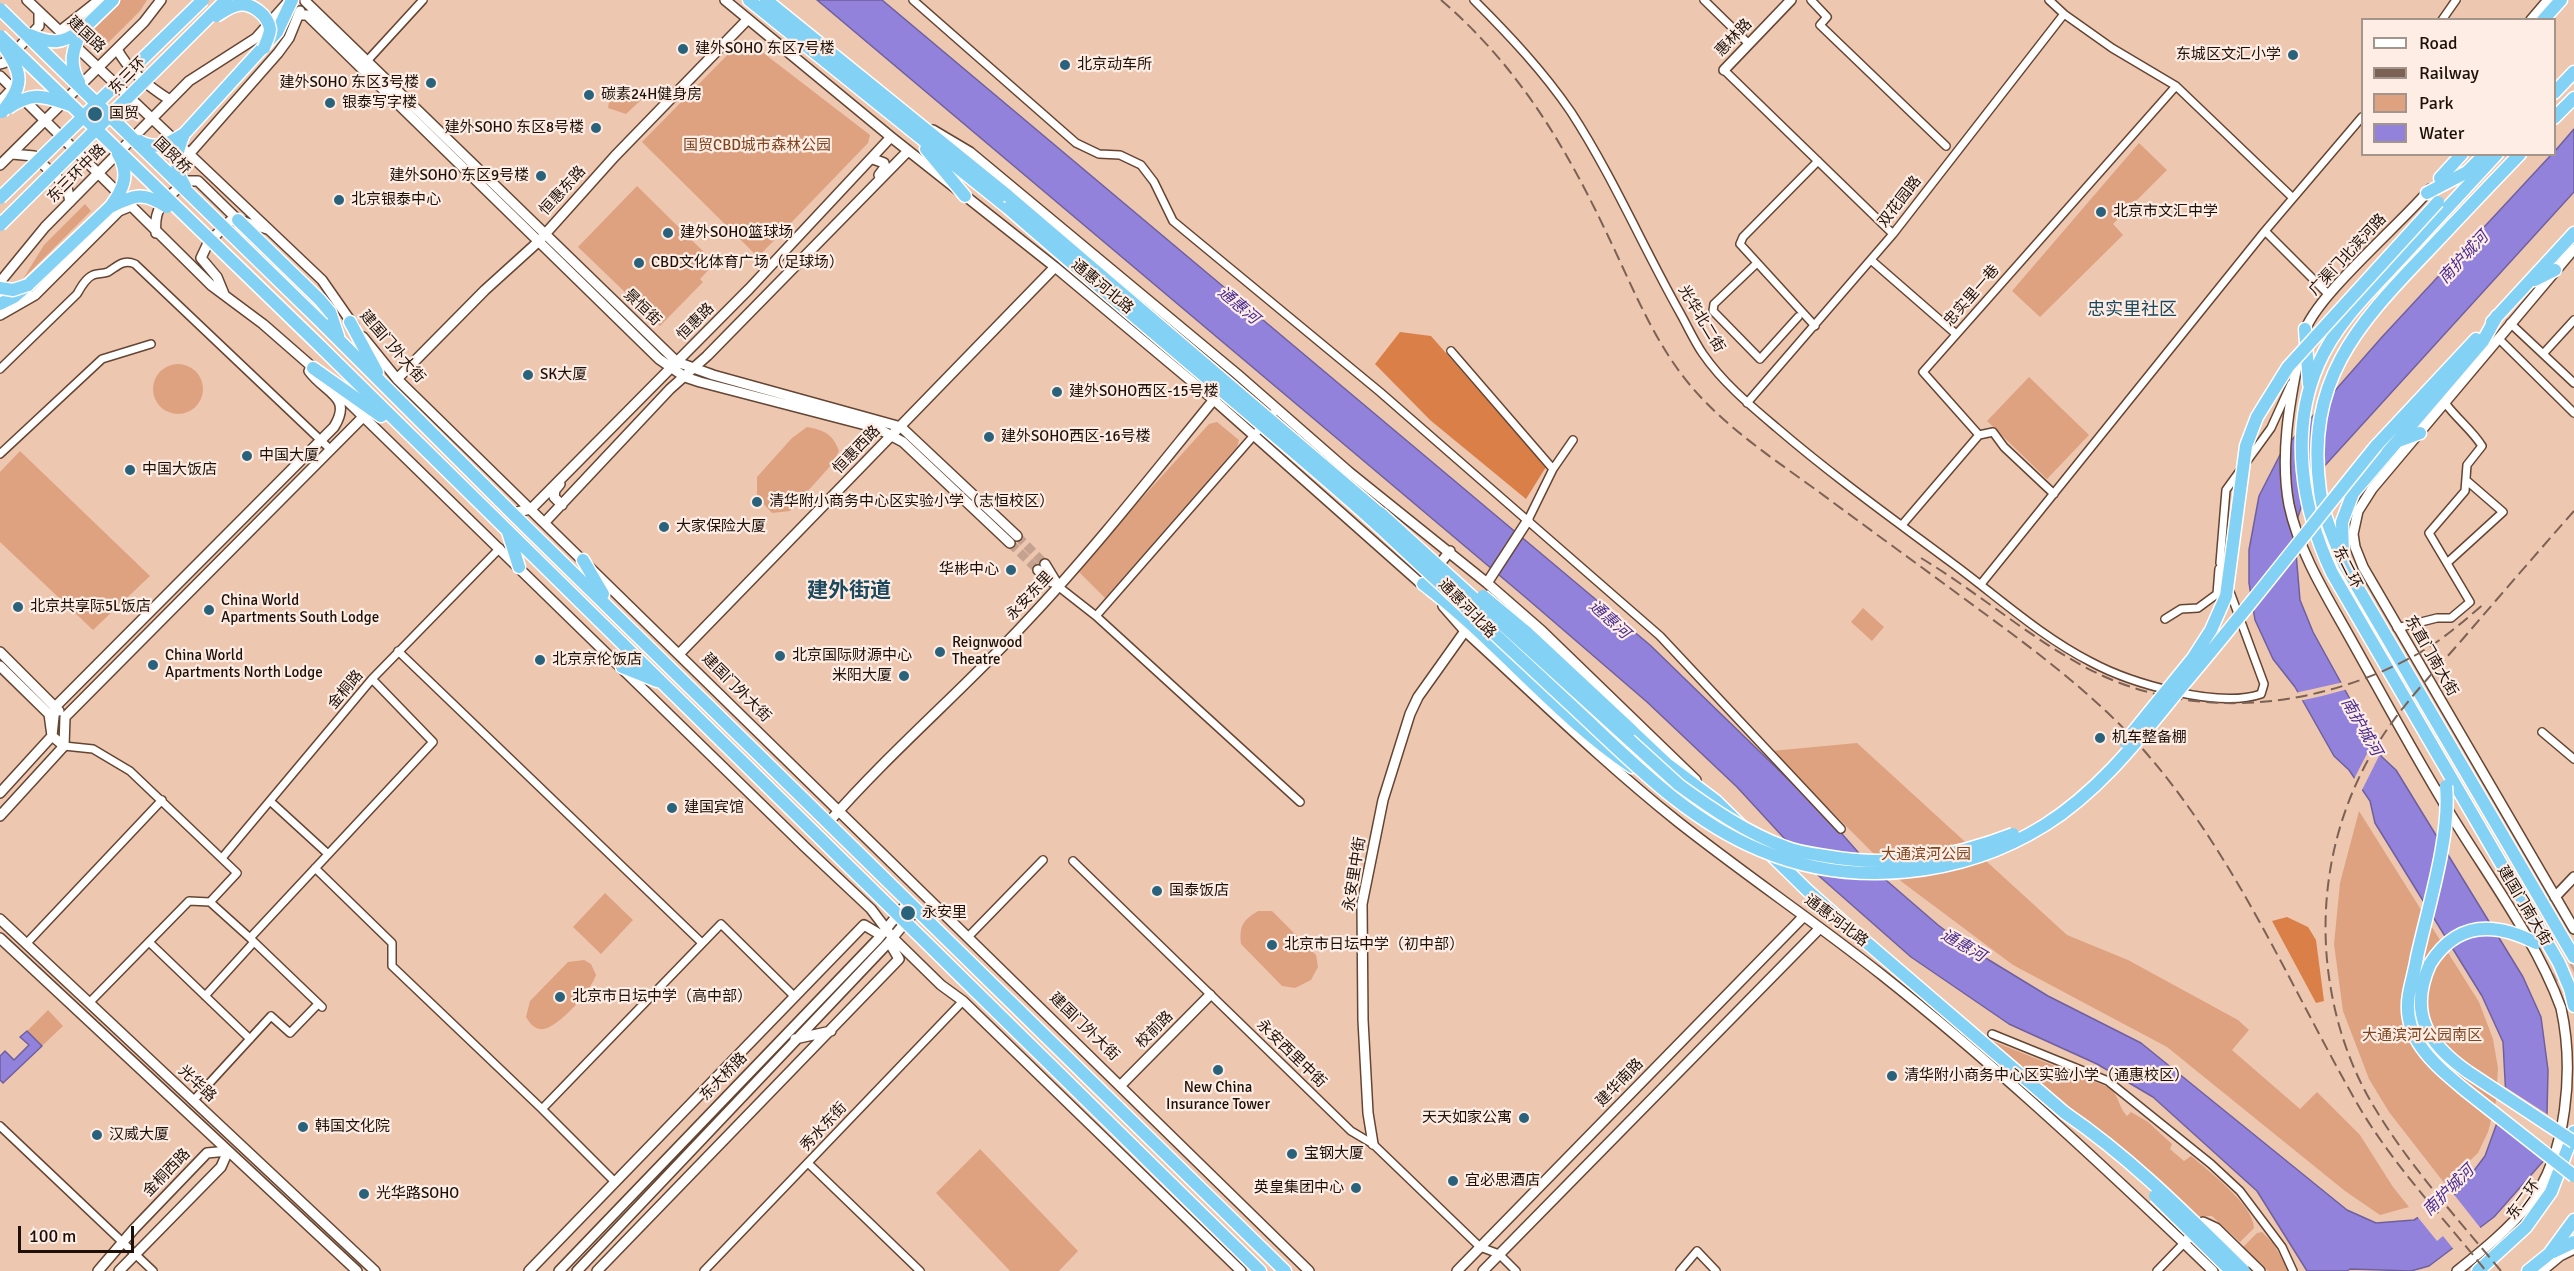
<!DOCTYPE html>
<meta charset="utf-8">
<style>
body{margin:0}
#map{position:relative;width:2574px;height:1271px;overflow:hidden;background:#eec7b1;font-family:Signika,sans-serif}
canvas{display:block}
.legend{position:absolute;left:2361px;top:18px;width:195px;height:138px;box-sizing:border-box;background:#fdede4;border:2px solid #a4958c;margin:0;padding:8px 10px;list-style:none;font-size:18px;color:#1e1009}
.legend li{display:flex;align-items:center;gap:12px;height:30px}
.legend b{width:30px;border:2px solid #a4958c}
.scale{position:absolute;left:18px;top:1226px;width:116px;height:27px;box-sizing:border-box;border:3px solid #1e1009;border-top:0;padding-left:8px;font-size:18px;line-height:21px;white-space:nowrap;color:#1e1009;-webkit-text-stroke:4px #fdede4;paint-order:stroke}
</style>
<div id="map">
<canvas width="2574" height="1271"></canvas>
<ul class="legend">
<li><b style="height:8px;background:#fff"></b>Road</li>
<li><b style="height:8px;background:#7b6254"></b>Railway</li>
<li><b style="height:16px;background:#dea280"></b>Park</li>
<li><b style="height:16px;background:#9282dc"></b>Water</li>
</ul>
<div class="scale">100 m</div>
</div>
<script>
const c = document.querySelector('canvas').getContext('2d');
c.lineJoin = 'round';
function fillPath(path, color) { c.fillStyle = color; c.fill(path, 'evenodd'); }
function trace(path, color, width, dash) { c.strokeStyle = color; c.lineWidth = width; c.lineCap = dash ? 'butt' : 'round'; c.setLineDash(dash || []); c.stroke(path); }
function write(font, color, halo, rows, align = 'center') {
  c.font = font + ' Signika,"Noto Sans SC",sans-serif'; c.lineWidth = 4.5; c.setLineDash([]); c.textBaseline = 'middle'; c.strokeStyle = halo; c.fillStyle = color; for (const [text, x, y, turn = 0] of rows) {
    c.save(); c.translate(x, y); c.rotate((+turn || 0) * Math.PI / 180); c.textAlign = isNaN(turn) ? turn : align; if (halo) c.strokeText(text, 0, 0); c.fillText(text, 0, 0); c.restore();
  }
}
fillPath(new Path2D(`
 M121,0H147L140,11L103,48L88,33Z
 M737,45H753L870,135L868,143L758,257L642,142Z
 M611,88L642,99L626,114L608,108Z
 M2139,143L2167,170L2113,224L2123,235L2040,317L2012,291Z
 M637,186L715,263L700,279L703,282L660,326L578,247Z
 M85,204L91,211L23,279L44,245Z
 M153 389a25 25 0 1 1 50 0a25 25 0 1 1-50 0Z
 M2029,377L2089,435L2047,479L1987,421Z
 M1217,422L1239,440L1237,447L1105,598L1077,570L1209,424Z
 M807,427C824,430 833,434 839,451L833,463L790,511L772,513L757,497V477L792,438Z
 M20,451L150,576L93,630L0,542V472Z
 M1863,608L1884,627L1872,641L1851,622Z
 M1857,743L2067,935L2128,960L2238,1020L2249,1030L2232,1050L2300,1109L2317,1092L2360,1135L2393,1187L2409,1207L2380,1215L2345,1191L2167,1047L2013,965L1902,882L1771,751Z
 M2359,811L2479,1002L2493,1039L2498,1068L2496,1101L2488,1132L2478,1153L2445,1184L2389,1112L2369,1079L2343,1011L2334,944L2340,883Z
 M605,893L633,920L601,954L573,927Z
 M1258,911H1272L1316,955L1318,967L1311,980L1295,988L1282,986L1241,944C1239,926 1243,920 1258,911Z
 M584,960L591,964L596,975C592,989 556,1032 540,1029C533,1028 530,1023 526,1017L530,1001L568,962Z
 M48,1010L63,1026L42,1046L27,1031Z
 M1992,1041L2110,1088C2119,1096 2119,1108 2127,1116L2131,1112L2148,1122L2172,1144L2170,1149L2184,1161L2191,1156C2207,1170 2254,1205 2254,1228L2240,1242L2212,1216H2197Z
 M980,1149L1078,1251L1059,1271H1010L936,1193Z
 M2262,1232L2273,1243L2289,1271H2268L2243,1247L2257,1233Z`), '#dea280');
fillPath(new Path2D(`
 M1400,332L1431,336L1546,467L1526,499L1430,420L1375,364Z
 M2287,917L2308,927L2316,940L2324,1001L2316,1003L2272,921Z`), '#d97f47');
const water = new Path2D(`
 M817,0H882L1650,645L1827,817L1872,868L1938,925L1966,946L2048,996L2141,1043L2347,1210L2376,1223L2414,1220L2458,1192L2485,1156L2506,1098L2503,1042L2482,996L2375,823L2370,801L2349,770L2334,756L2295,687L2273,659L2255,620L2249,583V550L2259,496L2282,451L2382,337L2551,155L2554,154L2555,151L2574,129V192L2309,483L2294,529L2300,600L2313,632L2382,757L2396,770L2523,977L2541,1017L2548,1070L2546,1158L2494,1217L2429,1266L2411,1271L2350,1269L2347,1271H2307L2257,1191L2153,1097L2097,1064L2009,1024L1911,957L1819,876L1737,787L1647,702L1524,596Z
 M27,1031L42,1046L3,1083L0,1080V1056L5,1051L14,1060L29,1045L20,1037Z`);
fillPath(water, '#9282dc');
trace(water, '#6f609d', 1.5);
fillPath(new Path2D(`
 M2344,682L2348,689L2322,696L2299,701L2295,693Z
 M2375,738L2382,750L2361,792L2353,781Z
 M2502,1085L2550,1116L2549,1158L2495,1119L2503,1097Z
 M2452,1192L2482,1230L2455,1251L2443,1236L2437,1241L2416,1215Z`), '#eec7b1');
trace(new Path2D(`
 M1017,536L1045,564
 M1010,543L1038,570
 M2548,981L2574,967`), '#c4a28f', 9, [9, 4.5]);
const street = new Path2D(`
 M913,0L1076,143L1099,154L1120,155L1141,165L1154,182L1173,221L1380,392L1660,636L1841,829
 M1474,0C1509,35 1543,71 1571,112C1612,175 1642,245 1679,311C1687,325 1694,341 1703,354C1723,383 1751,406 1777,428C1833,476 1893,519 1952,563C1997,596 2040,636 2091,662C2130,683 2218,709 2261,694L2264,684L2230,592
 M1704,0L1749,44
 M1811,0L1827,17L1820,25L1946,146
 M2064,14L2112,48L2176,86L2293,198
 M2442,20L2456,0
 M368,60L423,0
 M1724,70L1893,234
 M2265,231L2362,117
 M1871,260L1956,334
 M1757,263L1714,304L1713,311L1760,359L1798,317
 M2510,323L2574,383
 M1815,326L1740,244L1743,237L1818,161
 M2499,339L2574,413
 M1451,351L1553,469
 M2543,354L2574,320
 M0,369L77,294C81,287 86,278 93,275C98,273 103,274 108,272C118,266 123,259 135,264L331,450
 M1747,403L1893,234L2064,14L2049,0
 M1979,435L1993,432L2004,447L2054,494
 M0,454L102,359L151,344
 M1528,520L1553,469L1573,440
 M1902,525L1979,435L1923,372L2176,86
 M2447,563L2503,512L2466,480
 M2226,581L2220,563L2226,490L2271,428L2291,384
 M1981,584L2265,231L2329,295
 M1059,587L1096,616L1300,802
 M1096,616L1277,409
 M2165,619L2181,609L2198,608L2217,594L2219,569
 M2397,628L2437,618H2451L2470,602L2429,533L2465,491L2467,465L2482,446C2472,430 2457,419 2446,404
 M398,651L702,943
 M2542,732L2574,759
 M64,746L93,749L130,771L237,873L210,902L189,901L89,1003
 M270,801L328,854
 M222,858L372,679L500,548
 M1073,861L1351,1131L1373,1144L1480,1247L1499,1254L1516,1271
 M315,868L392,943V966L542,1109
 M210,902L250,938
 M969,936L1043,860
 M149,942L250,1039
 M26,944L162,800
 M205,996L254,942
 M322,1007L250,938L433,742L372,679
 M1992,1034L2108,1081L2211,1164L2240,1191L2282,1247L2293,1271
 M193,1101L271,1016L290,1033L318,1004
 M0,1126L153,1271
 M809,1164L920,1271
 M615,1182L542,1109L721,924L795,997
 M704,1271L963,1001
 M1680,1271L1697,1251L1716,1271
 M2157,1271L2184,1243`);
const secondary = new Path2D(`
 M27,0L322,280L354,326
 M725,0L891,137L1055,267L1214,400L1427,589
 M305,1L677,362L713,375L901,427L1017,536
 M299,15H307L659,359L685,377L700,382L877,428L903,442L1010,543
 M2531,20L2548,0
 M60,31L99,0
 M117,49C128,70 149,87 170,100
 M0,64L4,63L39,26V12
 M1724,70L1791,0
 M0,76L212,286L263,324L318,372
 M0,102L12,89
 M933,130L970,152L1237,374L1349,472L1487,583L1542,631L1696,780
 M190,153L278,53L289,38L300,11
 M12,154L34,156L67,187L70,202
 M873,159L884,163L885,167L879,175
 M0,165L144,22L161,0
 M156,233C153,205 167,199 186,181H198L238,220
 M2574,249L2372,489L2358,511L2353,534L2355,547L2363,567L2574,929
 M0,282L45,227L189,81L256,38L288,2
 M224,294L217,277L201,258L208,243L230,221L238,220L267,229
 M0,315L35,295L119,211L131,206
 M2304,334C2312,299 2403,222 2430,189
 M363,337L397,379L1309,1271
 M2299,356C2289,404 2280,457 2289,505C2299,552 2326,595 2349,636C2385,700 2420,766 2459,828C2494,884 2538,945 2561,1008C2574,1067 2568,1155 2529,1204C2509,1229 2482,1251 2457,1271
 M397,379L485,290L538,242L615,156L747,20
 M336,390L805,847L871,909L893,938L941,985L963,1001L1241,1271
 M560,484L555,490L554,497L562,505
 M512,513L531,509L749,289L891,137
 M545,522L670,389L707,356L908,151
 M1045,564L1059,587
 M1038,570L1052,582
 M1434,571L1450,551
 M1487,583L1528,520
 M1443,606L1465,631C1535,695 1603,762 1677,821C1744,874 1815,922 1882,975C1988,1059 2086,1150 2184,1243
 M0,652L59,711
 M680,653L1055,267
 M0,666L49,714L52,736L64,746
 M65,717L364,416
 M0,793L52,736L55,707L334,427C353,396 326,394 309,371
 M0,816L64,746L65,717
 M828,823C890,752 962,691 1026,622C1093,551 1154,473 1216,397
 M2555,897L2574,877
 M0,919L375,1271
 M0,938L357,1271
 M795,1039L831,1031
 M1121,1085L1210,995
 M1373,1144L1368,1113L1363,1020L1362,904L1383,800L1410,714L1418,697L1465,631
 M98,1271L134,1229L207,1153L228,1151L221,1167L119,1271
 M529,1271L864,925L881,935
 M559,1271L878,939L908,902
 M577,1271L889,942L916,910
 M597,1271L899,959L889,942
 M1457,1271L1804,916
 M1483,1271L1820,928
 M2213,1271L2184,1243L2203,1222L2216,1228L2260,1271
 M2542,1271L2560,1256L2574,1249`);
const highway = new Path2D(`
 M749,0L1008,208
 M766,0L1008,196
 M2543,20L2561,0
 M81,31L113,0
 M2554,93L2574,72
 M2554,118L2574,98
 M184,134L277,32L292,0
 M926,149L965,196
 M2497,154C2465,189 2433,223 2401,258C2370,291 2336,323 2318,365C2289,432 2302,509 2332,573L2559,963L2570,989L2574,1006
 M2520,154C2488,187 2457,220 2426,253C2356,326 2305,382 2320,491C2323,516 2335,541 2344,564L2574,957
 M2440,178L2462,154
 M2427,193L2467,172L2485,154
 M238,220L320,300L330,312L338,336
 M2535,280L2555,270
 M0,304L14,297L28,285L110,207
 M350,322L377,372
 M2492,322L2574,233
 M323,324L512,513L1285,1271
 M2305,329L2309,384
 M321,347L1260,1271
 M313,368L381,416
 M2398,441L2420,433
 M2376,446L2476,339
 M508,532L519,567
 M2343,554L2342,522L2353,493L2483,341L2497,316
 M583,560L603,594
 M1423,584C1497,640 1555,715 1632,767
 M622,667L657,681
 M1631,730L1667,764L1716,801L1807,890L1852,930L2065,1113
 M2417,957C2415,970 2411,982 2409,994C2401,1038 2435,1065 2465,1090
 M2430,964C2408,1013 2427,1043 2468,1072
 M2553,1252L2574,1242
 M2478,1271L2526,1227L2551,1192L2574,1132
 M2528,1271L2549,1254L2574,1220`);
trace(street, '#654532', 10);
trace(secondary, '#654532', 12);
trace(highway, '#fff', 15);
trace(street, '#fff', 7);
trace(secondary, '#fff', 9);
trace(highway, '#84d1f6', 12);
trace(new Path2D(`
 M1441,0C1519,67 1566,147 1609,238C1633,288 1654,342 1690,385C1726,428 1774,459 1819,492C1873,532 1927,571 1981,611C2033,649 2085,688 2130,735C2230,842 2286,979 2358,1105C2393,1165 2443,1217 2486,1271
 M1921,558C1976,591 2026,635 2083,666C2189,724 2319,710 2421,652C2445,638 2465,620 2486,602
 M2501,1271C2458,1219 2411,1168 2376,1110C2348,1065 2332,1013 2327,960C2320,883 2338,805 2380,740C2403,704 2433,673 2461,641C2498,598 2536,554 2574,511`), '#7b6254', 2, [12, 6]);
const highwayBridge = new Path2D(`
 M0,9L323,324
 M216,16C223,12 230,6 238,5C251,2 268,15 270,29C270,35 266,42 264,48
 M30,35C51,44 62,44 80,31
 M0,36L321,347
 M79,82C68,64 73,49 81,31
 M8,108C33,91 43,96 70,105
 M2,112C23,86 24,76 5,48
 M184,134C176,153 173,168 185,186
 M139,141C157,151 168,144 184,134
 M1008,196L1385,518
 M0,198L203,0
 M111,206C124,188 130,174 118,154
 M110,207C135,195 143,191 167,207
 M1008,208C1085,275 1163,341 1241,407C1289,448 1337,488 1384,531C1448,590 1511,650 1575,709C1632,762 1687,820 1760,850C1852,889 1962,877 2045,825C2102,789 2142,735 2184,684C2250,606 2312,525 2376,446
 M0,225L226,0
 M0,288L13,290L28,285
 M1380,513L1679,785C1712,809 1747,833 1785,847C1797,852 1812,854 1825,856C1891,868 1951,858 2013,834
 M1483,596L1525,631L1631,730
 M2125,742L2193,658L2211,630L2226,596L2246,446L2257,417L2288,367L2438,202
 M2417,957C2428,907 2451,836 2446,786
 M2430,964C2457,921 2495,922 2536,943
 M2468,1072L2574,1142
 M2465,1090L2574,1176
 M2065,1113C2131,1158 2187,1215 2244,1271
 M2155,1196L2231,1271`);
trace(highwayBridge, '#fff', 15, []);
trace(highwayBridge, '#84d1f6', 12);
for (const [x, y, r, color] of [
 [683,49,6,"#2a627c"],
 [2293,55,6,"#2a627c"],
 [1065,65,6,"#2a627c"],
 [431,83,6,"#2a627c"],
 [589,95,6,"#2a627c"],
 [330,103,6,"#2a627c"],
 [95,114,8,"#2a627c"],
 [596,128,6,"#2a627c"],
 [541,176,6,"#2a627c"],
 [339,200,6,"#2a627c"],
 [2101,212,6,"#2a627c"],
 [668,233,6,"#2a627c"],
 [639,263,6,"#2a627c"],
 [528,375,6,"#2a627c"],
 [1057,392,6,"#2a627c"],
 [989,437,6,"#2a627c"],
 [247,456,6,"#2a627c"],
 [130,470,6,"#2a627c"],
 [757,502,6,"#2a627c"],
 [664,527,6,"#2a627c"],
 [1011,570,6,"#2a627c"],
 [18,607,6,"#2a627c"],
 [209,610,6,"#2a627c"],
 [940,652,6,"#2a627c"],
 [780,656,6,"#2a627c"],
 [540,660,6,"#2a627c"],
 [153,665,6,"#2a627c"],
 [904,676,6,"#2a627c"],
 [2100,738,6,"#2a627c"],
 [672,808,6,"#2a627c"],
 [1157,891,6,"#2a627c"],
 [908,913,8,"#2a627c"],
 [1272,945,6,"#2a627c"],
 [560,997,6,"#2a627c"],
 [1218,1070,6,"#2a627c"],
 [1892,1076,6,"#2a627c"],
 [1524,1118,6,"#2a627c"],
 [303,1127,6,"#2a627c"],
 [97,1135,6,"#2a627c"],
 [1292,1154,6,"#2a627c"],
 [1453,1181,6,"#2a627c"],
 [1356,1188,6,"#2a627c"],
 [364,1194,6,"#2a627c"]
]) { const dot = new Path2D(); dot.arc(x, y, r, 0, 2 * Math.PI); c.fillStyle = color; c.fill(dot); trace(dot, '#fdede4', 2); }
write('15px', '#1e1009', '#fdede4', [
 ["建国路",86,35,43],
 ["惠林路",1734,38,-46],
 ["东三环",128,76,-45],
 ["国贸桥",172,156,44],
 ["东三环中路",77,174,-45],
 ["恒惠东路",563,191,-48],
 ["双花园路",1900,202,-52],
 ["广渠门北滨河路",2348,255,-47],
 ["通惠河北路",1102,287,40],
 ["忠实里一巷",1972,296,-49],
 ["景恒街",642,308,44],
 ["光华北二街",1701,319,59],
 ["恒惠路",696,322,-45],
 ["建国门外大街",392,347,49],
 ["恒惠西路",857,450,-46],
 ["东二环",2347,568,63],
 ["永安东里",1030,596,-47],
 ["通惠河北路",1467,609,46],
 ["东直门南大街",2431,656,60],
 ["建国门外大街",736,688,45],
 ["金桐路",346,690,-50],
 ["永安里中街",1355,874,-81],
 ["建国门南大街",2524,906,59],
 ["通惠河北路",1836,921,37],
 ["建国门外大街",1084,1027,44],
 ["校前路",1155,1030,-45],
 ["永安西里中街",1291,1054,44],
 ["东大桥路",724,1077,-46],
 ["建华南路",1620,1083,-46],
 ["光华路",197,1084,43],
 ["秀水东街",824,1127,-47],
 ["金桐西路",167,1173,-46],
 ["东二环",2524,1200,-54]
]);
write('15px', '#1e1009', '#fdede4', [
 ["建外SOHO 东区7号楼",695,49],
 ["东城区文汇小学",2281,55,"right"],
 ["北京动车所",1077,65],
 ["建外SOHO 东区3号楼",419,83,"right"],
 ["碳素24H健身房",601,95],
 ["银泰写字楼",342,103],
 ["国贸",109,114],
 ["建外SOHO 东区8号楼",584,128,"right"],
 ["建外SOHO 东区9号楼",529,176,"right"],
 ["北京银泰中心",351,200],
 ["北京市文汇中学",2113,212],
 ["建外SOHO篮球场",680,233],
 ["CBD文化体育广场（足球场）",651,263],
 ["SK大厦",540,375],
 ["建外SOHO西区-15号楼",1069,392],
 ["建外SOHO西区-16号楼",1001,437],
 ["中国大厦",259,456],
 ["中国大饭店",142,470],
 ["清华附小商务中心区实验小学（志恒校区）",769,502],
 ["大家保险大厦",676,527],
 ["华彬中心",999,570,"right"],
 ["China World",221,601],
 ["Apartments South Lodge",221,618],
 ["北京共享际5L饭店",30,607],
 ["Reignwood",952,643],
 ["Theatre",952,660],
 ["China World",165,656],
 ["Apartments North Lodge",165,673],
 ["北京国际财源中心",792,656],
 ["北京京伦饭店",552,660],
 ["米阳大厦",892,676,"right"],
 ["机车整备棚",2112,738],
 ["建国宾馆",684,808],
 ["国泰饭店",1169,891],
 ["永安里",922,913],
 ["北京市日坛中学（初中部）",1284,945],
 ["北京市日坛中学（高中部）",572,997],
 ["清华附小商务中心区实验小学（通惠校区）",1904,1076],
 ["New China",1218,1088,"center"],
 ["Insurance Tower",1218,1105,"center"],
 ["天天如家公寓",1512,1118,"right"],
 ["韩国文化院",315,1127],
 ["汉威大厦",109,1135],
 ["宝钢大厦",1304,1154],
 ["宜必思酒店",1465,1181],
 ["英皇集团中心",1344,1188,"right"],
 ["光华路SOHO",376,1194]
], 'left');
write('15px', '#80441e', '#fdede4', [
 ["国贸CBD城市森林公园",757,146],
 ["大通滨河公园",1926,855],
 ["大通滨河公园南区",2422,1036]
]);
write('italic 16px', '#4a2b94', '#fdede4', [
 ["南护城河",2464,258,-47],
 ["通惠河",1238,306,40],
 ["通惠河",1609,620,42],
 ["南护城河",2361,727,60],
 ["通惠河",1963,946,30],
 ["南护城河",2449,1191,-45]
]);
write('18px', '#1b485d', '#fdede4', [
 ["忠实里社区",2132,310]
]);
write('bold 21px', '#1b485d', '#fdede4', [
 ["建外街道",849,591]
]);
</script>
